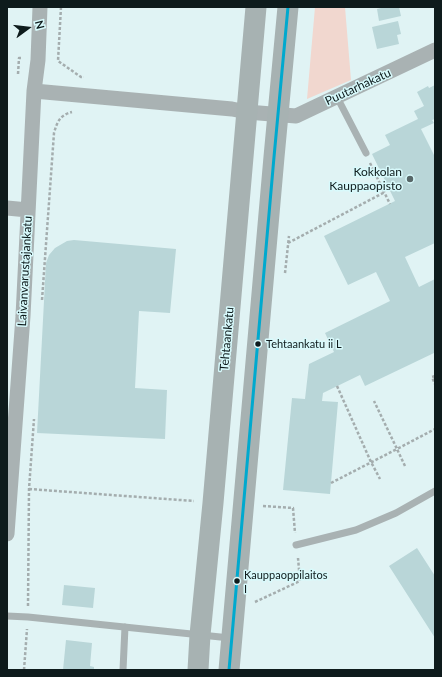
<!DOCTYPE html>
<style>
body{margin:0}
#map{position:relative;width:442px;height:677px;overflow:hidden;background:#e0f3f4;font-family:Lato,sans-serif}
canvas{display:block}
.frame{position:absolute;inset:0;border:8px solid #0e1b1c;pointer-events:none}
.north{position:absolute;left:8px;top:8px;width:40px;height:40px;-webkit-text-stroke:3px #d8fafc;paint-order:stroke;rotate:75deg;font-size:11px;font-weight:700;line-height:16px;text-align:center;color:#0e1b1c}
.north::after{content:'';display:block;margin:auto;width:14px;height:18px;background:#0e1b1c;clip-path:polygon(50% 0,100% 100%,50% 72%,0 100%)}
</style>
<div id="map">
<canvas width="442" height="677"></canvas>
<div class="frame"></div>
<div class="north">N</div>
</div>
<script>
const c = document.querySelector('canvas').getContext('2d');
c.lineJoin = 'round';
function fillPath(path, color) { c.fillStyle = color; c.fill(path, 'evenodd'); }
function trace(path, color, width, dash) { c.strokeStyle = color; c.lineWidth = width; c.lineCap = dash ? 'butt' : 'round'; c.setLineDash(dash || []); c.stroke(path); }
function write(font, color, halo, rows, align = 'center') {
  c.font = font + ' Lato,sans-serif'; c.lineWidth = 3; c.setLineDash([]); c.textBaseline = 'middle'; c.strokeStyle = halo; c.fillStyle = color; for (const [text, x, y, turn = 0] of rows) {
    c.save(); c.translate(x, y); c.rotate((+turn || 0) * Math.PI / 180); c.textAlign = isNaN(turn) ? turn : align; if (halo) c.strokeText(text, 0, 0); c.fillText(text, 0, 0); c.restore();
  }
}
fillPath(new Path2D(`
 M315,7H345L351,80L307,99Z`), '#f1d7cf');
fillPath(new Path2D(`
 M385,7H399L401,16L379,21L377,9Z
 M398,21L401,34L397,35L399,44L377,49L372,27Z
 M435,85V119L432,120L434,123L421,129L435,157V243L405,257L419,287L435,279V355L434,353L365,386L360,375L323,393L322,401L338,402L330,494L283,490L292,398L305,399L309,364L334,352L325,333L390,301L376,272L348,285L324,236L395,201L372,154L390,145L385,135L418,119L414,111L424,106L417,92L428,86L429,88Z
 M74,240L176,249L170,313L139,311L135,388L167,390L165,439L37,433L46,263L49,255L55,248L67,241Z
 M417,548L435,576V638L389,566Z
 M64,585L95,588L93,608L62,605Z
 M66,640L92,643L90,666L94,667V670H63Z`), '#b9d6d8');
trace(new Path2D(`
 M61,7L58,61L81,77H84
 M18,74L19,58H22
 M370,163L390,204
 M288,243L385,192
 M285,273L289,236
 M42,300L54,133C57,122 60,115 72,112
 M435,376L432,377L435,384
 M337,386L371,462L380,479
 M405,466L397,449L435,429
 M331,483L397,449L374,401
 M29,489L194,501
 M263,506L293,508L295,533
 M255,602L300,581L298,558
 M28,606L29,489L34,419
 M24,670L27,629`), '#a4adae', 2.5, [3, 2]);
trace(new Path2D(`
 M337,97L366,153
 M296,545L356,530L396,513L435,491
 M7,616L28,617L230,638
 M123,670L125,627`), '#a9b2b3', 7);
trace(new Path2D(`
 M34,91L232,109L247,112L296,116L435,50
 M7,208L28,210
 M7,534L23,316L34,91L38,60L40,7`), '#a9b2b3', 15);
trace(new Path2D(`
 M198,670L200,635L213,503L256,7
 M229,670L274,157L288,7`), '#a7b2b2', 21);
trace(new Path2D(`
 M229,670L274,157L288,7`), '#00a9ce', 3);
for (const [x, y, r, color] of [
 [410,179,4,"#586768"],
 [258,344,3.5,"#0e1b1c"],
 [237,581,3.5,"#0e1b1c"]
]) { const dot = new Path2D(); dot.arc(x, y, r, 0, 2 * Math.PI); c.fillStyle = color; c.fill(dot); trace(dot, '#d8fafc', 1.5); }
write('11px', '#0e1b1c', '#d8fafc', [
 ["Tehtaankatu ii L",266,344],
 ["Kauppaoppilaitos",244,575],
 ["I",244,589]
], 'left');
write('12px', '#0e1b1c', '#d8fafc', [
 ["Puutarhakatu",358,87,-25],
 ["Laivanvarustajankatu",25,271,-87],
 ["Tehtaankatu",227,339,-85]
]);
write('12px', '#0e1b1c', '#d8fafc', [
 ["Kokkolan",402,172],
 ["Kauppaopisto",402,186]
], 'right');
</script>
